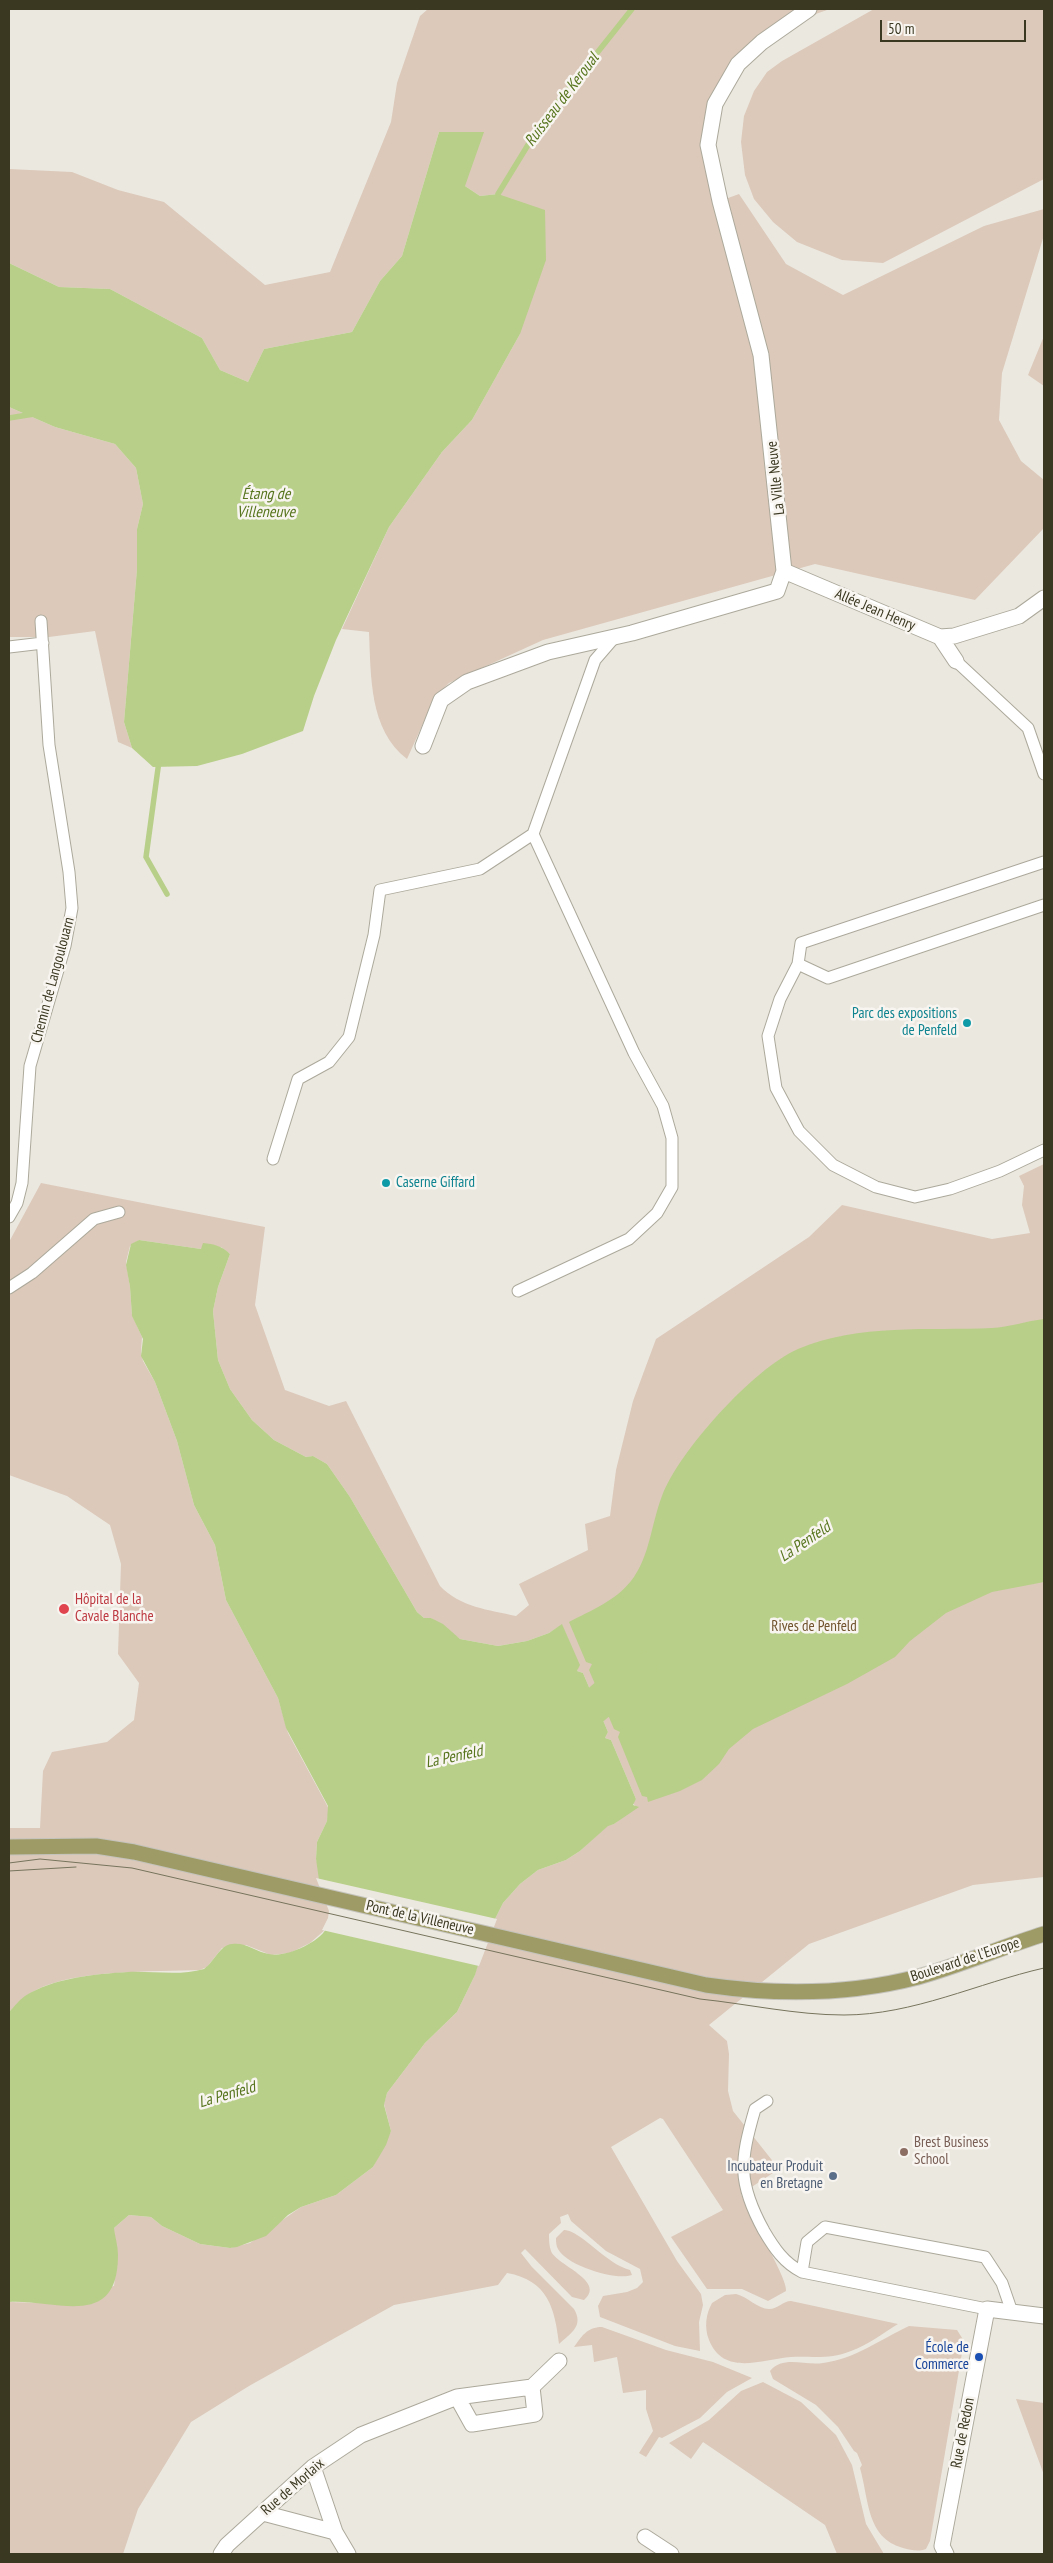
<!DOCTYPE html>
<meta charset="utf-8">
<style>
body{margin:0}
#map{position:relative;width:1053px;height:2563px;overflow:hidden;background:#ebe8e0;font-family:"PT Sans Narrow",sans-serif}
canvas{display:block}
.frame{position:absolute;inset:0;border:10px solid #3b3821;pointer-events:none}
.scale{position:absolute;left:880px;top:20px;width:146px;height:22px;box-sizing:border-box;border:2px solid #3b3821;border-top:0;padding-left:6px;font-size:15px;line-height:18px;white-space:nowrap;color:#3b3821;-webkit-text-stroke:4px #f8f5f1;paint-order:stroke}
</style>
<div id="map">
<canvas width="1053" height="2563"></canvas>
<div class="frame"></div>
<div class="scale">50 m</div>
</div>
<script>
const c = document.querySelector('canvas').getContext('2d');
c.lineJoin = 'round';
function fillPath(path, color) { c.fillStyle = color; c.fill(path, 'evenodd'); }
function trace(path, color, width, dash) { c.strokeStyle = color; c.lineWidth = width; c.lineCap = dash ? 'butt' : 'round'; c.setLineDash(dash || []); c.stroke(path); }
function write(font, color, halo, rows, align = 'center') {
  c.font = font + ' "PT Sans Narrow",sans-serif'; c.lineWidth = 5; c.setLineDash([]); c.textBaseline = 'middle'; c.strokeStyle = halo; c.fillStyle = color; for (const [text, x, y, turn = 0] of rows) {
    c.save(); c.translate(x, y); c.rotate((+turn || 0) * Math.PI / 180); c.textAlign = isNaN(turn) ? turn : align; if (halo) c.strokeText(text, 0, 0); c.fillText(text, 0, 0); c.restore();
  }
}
fillPath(new Path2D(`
 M428,9H830L787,24L762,42L715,104L708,145L720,201L739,194L786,264L843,295L984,226L1044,209V235L1002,373L999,420L1021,461L1044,480V528L975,600L815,564L543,640L449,683L435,697L407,759C369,730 371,676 369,632L342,629L389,527L442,452L472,420L520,334L498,194L480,196L465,186L439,132L402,256L380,281L352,332L264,349L248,382L220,370L202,338L110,289L59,287L9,263V169L72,172L118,190L164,202L265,285L330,272L391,122L397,83L420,16Z
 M874,9H1044V179L883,263L842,260L797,242L773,222L754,199L745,175L741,142L744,116L754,91L767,72L782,61Z
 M1044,336V386L1028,375Z
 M9,407L55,427L115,444L136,468L143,504L137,529V569L124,722L132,748L118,742L95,631L49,637H9Z
 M1044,1164V1877L973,1885L809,1944L709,2025L727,2041L729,2054L728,2091L733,2111L779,2169L741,2194C747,2212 789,2280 786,2291L768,2301L742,2289H707L671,2237L723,2210L663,2119L660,2118L611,2147L677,2261L701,2294L703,2305L699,2322L700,2351L675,2346L600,2317L598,2306L603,2296L627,2292L637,2288L643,2282L640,2269L606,2251L571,2221L568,2214L560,2217L561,2223L549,2234C549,2239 549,2246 551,2251C556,2265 607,2281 584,2300L572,2297L525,2249L521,2253L532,2267L574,2309C584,2326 571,2333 559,2344C555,2309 548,2280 507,2273L498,2285L394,2305L249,2386L191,2422L138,2509L123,2554H9V2302L42,2303L114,2286L116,2271L114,2228L129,2215L151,2217L162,2226L200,2244L230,2248L250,2243L301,2207L336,2195L373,2167L391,2131L384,2104L387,2093L425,2043L457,2012L474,1977L488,1933L503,1903L520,1884L538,1870L566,1860L580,1851L608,1825L614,1824L636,1807L633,1803L636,1799L611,1740L605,1738L608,1732L583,1673L577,1671L579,1665L562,1625L549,1633L527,1641L498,1646L460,1639L431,1618H424L417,1612L350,1497L327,1464L313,1456L306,1457L274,1440L252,1420L230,1389L218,1360L213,1311L218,1287L230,1254L221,1247L201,1249L139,1240L130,1246L126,1262L130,1287L132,1315L142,1337L141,1352L143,1361L155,1382L177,1441L194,1505L215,1545L226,1600L278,1698L288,1733L329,1809L327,1821L317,1842L316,1859L331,1910L326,1929L310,1943L290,1953L271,1955L246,1945L222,1948L207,1967L200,1970C153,1972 77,1969 36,1990C25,1996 18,2004 9,2012V1828H40L43,1771L52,1752L107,1742L134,1720L139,1683L118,1654L121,1564L110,1525L67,1496L9,1475V1242L41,1183L265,1227L255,1305L285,1390L329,1406L346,1401L440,1586C460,1607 489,1610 516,1616L529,1605L519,1584L588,1550L585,1524L610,1516L616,1470L633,1401L656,1339L809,1237L842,1205L992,1239L1030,1233L1022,1205L1024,1186L1019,1176Z
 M564,2230C579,2229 606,2264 630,2270L632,2275C615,2281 566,2265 558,2249C556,2246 556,2241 556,2238Z
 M736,2294C748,2297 758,2309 769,2309C778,2309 783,2301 791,2301L898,2324C883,2333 868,2345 851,2351C828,2360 814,2356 791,2357C762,2359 724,2377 709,2340C704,2327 706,2314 712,2303L725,2295Z
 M909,2326L957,2330L964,2341L930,2541L926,2549C918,2552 911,2550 903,2548C866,2538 869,2499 860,2468L862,2465L857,2453L854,2451L838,2427L816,2405L773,2379L770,2371C783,2355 805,2366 823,2363C855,2359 879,2340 909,2326Z
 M602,2327L666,2350L713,2362L752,2378L727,2392L700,2418L662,2438L659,2437L646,2457L639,2453L653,2431L646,2409V2390L623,2393L617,2357L594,2362L592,2345L574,2347C582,2336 587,2327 602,2327Z
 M763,2382L801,2402L836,2435L852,2465L866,2524L884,2554H837L825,2525L703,2442L691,2459L669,2443L709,2420L741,2391Z
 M1016,2399L1044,2403V2475Z`), '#dcc9ba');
fillPath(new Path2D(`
 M439,132H484L465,186L480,196L498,194L545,210L546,260L520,334L472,420L442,452L389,527L336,640L314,696L303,731L242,754L197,766L153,767L132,748L124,722L137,569V529L143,504L136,468L115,444L55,427L9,407V263L59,287L110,289L202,338L220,370L248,382L264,349L352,332L380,281L402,256Z
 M139,1240L201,1249L203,1243C214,1244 222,1246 230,1254L218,1287L213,1311L218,1360L230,1389L252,1420L274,1440L306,1457L313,1456L327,1464L350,1497L417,1612L424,1618H431L443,1624L460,1639L498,1646L527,1641L549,1633L562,1624L580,1665L577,1671L583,1673L608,1732L605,1738L611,1740L636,1799L633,1805L639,1807L614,1824L608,1826L580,1851L566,1860L538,1870L520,1884L503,1903L488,1933L475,1975L457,2012L425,2043L387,2093L384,2105L391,2131L386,2145L373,2167L336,2195L301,2207L288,2215L266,2236L237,2247L230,2248L200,2244L162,2226L151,2217L129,2215L114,2228C115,2237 118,2246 118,2255C118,2331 56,2299 9,2302V2012C14,2007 19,2000 25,1996C53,1978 95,1974 128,1972C153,1971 181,1976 204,1969C214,1962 220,1945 232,1944C246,1942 256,1952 269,1954C285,1958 318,1943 326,1929C329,1925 330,1919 331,1914L319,1880L316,1859L317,1842L327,1821L328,1806L286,1728L278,1698L226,1600L215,1545L194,1505L177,1441L155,1382L141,1356L143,1339L132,1316L130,1287L126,1265L131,1244Z
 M1044,1319V1582L992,1592L946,1613L910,1641L895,1657L847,1684L753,1729L729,1749L719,1764L702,1780L680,1791L648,1802L647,1797L642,1796L618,1737L620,1732L614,1729L589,1670L592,1664L586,1662L569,1622C592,1610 615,1601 631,1581C650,1557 651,1524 662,1496C679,1451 754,1368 798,1349C859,1323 928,1331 992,1328C1009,1327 1027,1321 1044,1319Z`), '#b8cf89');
fillPath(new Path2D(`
 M316,1878L497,1919L479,1966L322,1930L328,1918L329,1911Z`), '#ebe8e0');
trace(new Path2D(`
 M498,194L542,122L632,9
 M9,418L34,414
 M159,761L146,857L167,894`), '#b8cf89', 5.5);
trace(new Path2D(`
 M560,1733L564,1732L639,1668`), '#b8cf89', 35);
const service = new Path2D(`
 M9,647L43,643
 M956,661L1028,728L1044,774
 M1044,862L801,943L798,964L828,978L1044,905
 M798,964L780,999L768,1036L776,1088L799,1131L833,1165L876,1187L915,1197L950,1189L1000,1171L1044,1150
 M273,1159L298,1079L329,1062L349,1037L374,935L380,890L480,869L533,834L595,660L614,638
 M9,1217L17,1203L22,1183L30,1066L65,946L72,908L69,872L49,745L41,621
 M9,1288L32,1273L94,1219L119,1212
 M518,1291L629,1239L657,1213L672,1187V1138L663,1106L634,1053L533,834
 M767,2101L755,2109C740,2161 737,2182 764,2231C774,2248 784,2263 802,2272L987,2309
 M802,2272L807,2242L825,2227L985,2257L1002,2283L1012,2312`);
const minor = new Path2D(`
 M784,571L940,637L956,661
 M940,637L954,636L1019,616L1044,598
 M423,746L441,700L467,682L548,652L632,633L777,591L784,571L761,355L720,201L708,145L715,104L738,64L762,42L809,9
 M532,2387L559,2361
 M313,2467L335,2532L348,2554
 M263,2513L335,2532
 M645,2537L671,2554
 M221,2554L227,2545L313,2467L361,2435L457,2397L532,2387L535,2414L472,2424L457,2397
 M946,2554L942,2546L987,2309L1044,2316`);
const primary = new Path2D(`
 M9,1847L96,1846L134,1852L706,1985C775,1995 849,1995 918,1977C961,1965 1002,1947 1044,1934`);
trace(service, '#aca99b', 13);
trace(minor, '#aca99b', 17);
trace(primary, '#c4c3bc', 17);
trace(service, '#fff', 11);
trace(minor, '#fff', 15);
trace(primary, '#9f9b66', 15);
trace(new Path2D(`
 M9,1863L40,1859L132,1868L700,1999C748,2004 796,2015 844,2015C913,2015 978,1983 1044,1968
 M9,1871L76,1867`), '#77745c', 1);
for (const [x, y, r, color] of [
 [967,1023,5,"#0f9aa8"],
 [386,1183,5,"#0f9aa8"],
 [64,1609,6,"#e0444e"],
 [904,2152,5,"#8d6e63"],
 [833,2176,5,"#5c6f8a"],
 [979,2357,5,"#1a4fb4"]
]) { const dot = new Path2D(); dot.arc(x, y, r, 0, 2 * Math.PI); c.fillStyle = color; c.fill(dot); trace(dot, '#f8f5f1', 2); }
write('15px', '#3b3821', '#f8f5f1', [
 ["La Ville Neuve",776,478,-96],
 ["Allée Jean Henry",875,610,23],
 ["Chemin de Langoulouarn",53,980,-75],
 ["Pont de la Villeneuve",420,1918,13],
 ["Boulevard de l'Europe",965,1960,-18],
 ["Rue de Redon",963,2433,-79],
 ["Rue de Morlaix",293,2487,-41]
]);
write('15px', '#0d838f', '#f8f5f1', [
 ["Parc des expositions",957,1014],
 ["de Penfeld",957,1031],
 ["Caserne Giffard",396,1183,"left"]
], 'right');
write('15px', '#be3a42', '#f8f5f1', [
 ["Hôpital de la",75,1600],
 ["Cavale Blanche",75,1617]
], 'left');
write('15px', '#71532d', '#f8f5f1', [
 ["Rives de Penfeld",814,1627]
]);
write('15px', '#785e54', '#f8f5f1', [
 ["Brest Business",914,2143],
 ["School",914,2160]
], 'left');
write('15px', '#4e5e75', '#f8f5f1', [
 ["Incubateur Produit",823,2167],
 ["en Bretagne",823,2184]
], 'right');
write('15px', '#164399', '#f8f5f1', [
 ["École de",969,2348],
 ["Commerce",969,2365]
], 'right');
write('italic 16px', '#57751d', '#f8f5f1', [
 ["Ruisseau de Keroual",562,100,-53],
 ["Étang de",266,494],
 ["Villeneuve",266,512],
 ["La Penfeld",805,1542,-34],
 ["La Penfeld",454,1757,-12],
 ["La Penfeld",227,2095,-16]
]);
</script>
